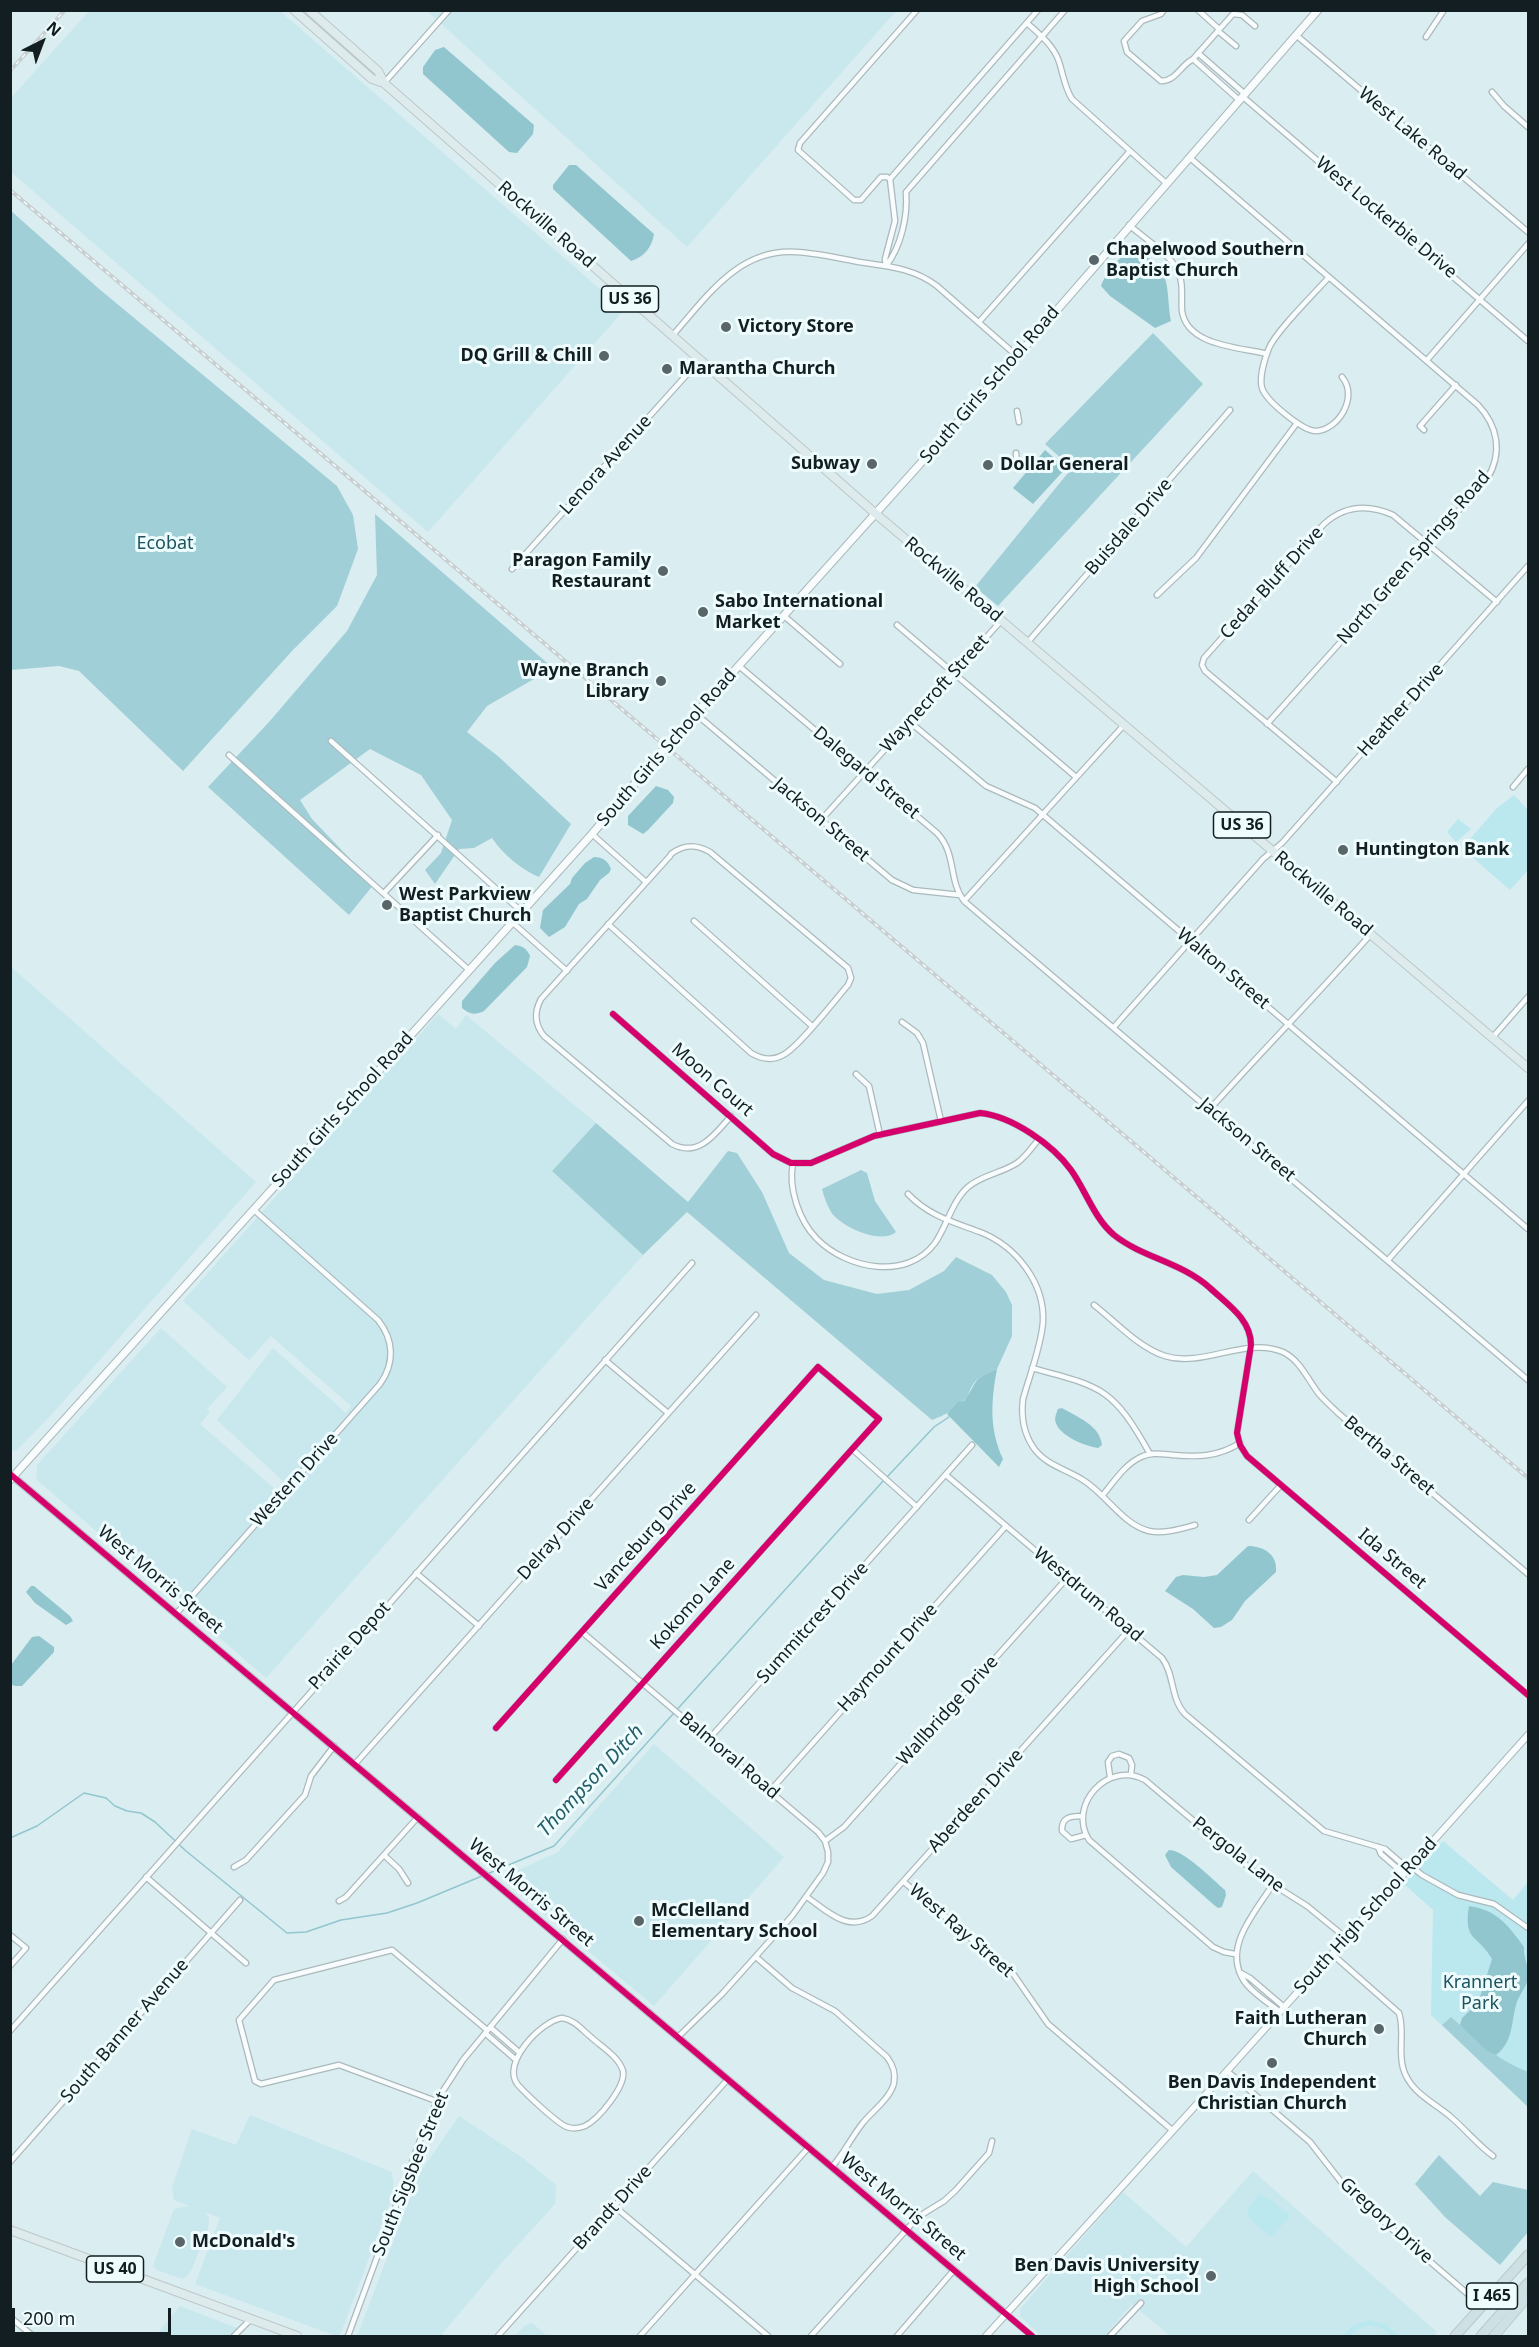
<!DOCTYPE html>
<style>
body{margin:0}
#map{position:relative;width:1539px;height:2347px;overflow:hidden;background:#daedf0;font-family:"Noto Sans",sans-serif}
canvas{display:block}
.frame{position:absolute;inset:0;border:12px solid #121e21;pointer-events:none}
.north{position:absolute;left:12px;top:12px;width:60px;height:60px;-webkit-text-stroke:4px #effcfe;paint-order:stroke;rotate:42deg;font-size:16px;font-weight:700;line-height:24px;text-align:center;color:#121e21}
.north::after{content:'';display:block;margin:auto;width:21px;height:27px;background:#121e21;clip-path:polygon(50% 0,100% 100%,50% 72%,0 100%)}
.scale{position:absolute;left:12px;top:2308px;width:159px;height:27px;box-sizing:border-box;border:3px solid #121e21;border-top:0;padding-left:8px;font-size:18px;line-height:21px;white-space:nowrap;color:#121e21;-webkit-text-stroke:4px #effcfe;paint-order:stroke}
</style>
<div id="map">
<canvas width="1539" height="2347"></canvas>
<div class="frame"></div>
<div class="north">N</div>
<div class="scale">200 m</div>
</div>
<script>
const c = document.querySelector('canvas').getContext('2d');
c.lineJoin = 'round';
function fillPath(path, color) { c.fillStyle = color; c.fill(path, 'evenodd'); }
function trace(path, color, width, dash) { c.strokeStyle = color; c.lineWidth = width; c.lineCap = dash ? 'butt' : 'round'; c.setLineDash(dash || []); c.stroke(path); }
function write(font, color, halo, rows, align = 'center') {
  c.font = font + ' "Noto Sans",sans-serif'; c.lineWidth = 6; c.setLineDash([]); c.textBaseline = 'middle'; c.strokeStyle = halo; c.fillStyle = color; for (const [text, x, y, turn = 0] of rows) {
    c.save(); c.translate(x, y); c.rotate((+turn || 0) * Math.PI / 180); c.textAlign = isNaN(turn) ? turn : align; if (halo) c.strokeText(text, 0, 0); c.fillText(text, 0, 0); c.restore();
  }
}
fillPath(new Path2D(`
 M90,10L280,11L624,310L428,532L11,172V98Z
 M427,11H896L687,247Z
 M10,966L256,1182L54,1412L17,1450L11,1451Z
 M438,1014L456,1029L466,1015L596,1123L552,1171L643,1255L266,1678L36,1479L37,1465L161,1328L227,1387L207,1409L210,1412L200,1424L276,1490L284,1482L217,1420L273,1348L346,1413L351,1406L271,1336L249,1360L183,1301Z
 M654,1744L784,1857L654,2006L501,1878L558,1852Z
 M250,2115L392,2172L394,2191L341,2333L336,2336L195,2284L220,2218L205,2212L209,2218L208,2229L191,2271L186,2277L182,2279L157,2270L153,2266L174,2209L189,2206L174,2200L172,2187L192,2129L236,2145Z
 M459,2116L523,2158L556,2185L555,2204L505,2259L442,2334L444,2336H357L419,2174Z
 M1253,2171L1437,2332L1434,2336H1170L1132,2304L1104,2336H1041L1020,2316V2309L1123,2192L1186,2247Z
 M180,2306L237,2328L229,2336H159L160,2330Z
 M532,2323L546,2335L545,2336H515L524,2326Z`), '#c8e8ee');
fillPath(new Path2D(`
 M1514,795L1528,810V870L1510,890L1464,850V846L1496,809Z
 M1458,819L1471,829L1456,842L1447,832Z
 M1443,1841L1513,1900L1528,1882V2107L1431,2015L1433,1910L1404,1884Z
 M1259,2195L1271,2200L1290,2216L1271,2237L1249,2218L1247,2210Z
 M1369,2320L1386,2324L1398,2336H1391C1379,2322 1362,2323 1350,2336H1343L1352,2326Z`), '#bbe7ef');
fillPath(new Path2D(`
 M10,210L98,288L337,486L353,515L358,549L337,606L292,651L183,771L79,671L59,666L11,670Z
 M1153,333L1203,384L998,606L975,587L1072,468L1045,444Z
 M375,514L553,668L487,706L467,732L499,757L571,824L539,877C520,869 503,854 492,838L474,848L459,849L435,884L425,870L441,853L452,820L421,775L370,749L300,800L312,819L374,884L349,915L208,787L269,722L347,631L377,575Z
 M596,1123L688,1202L728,1151L737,1153L762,1192L789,1253L824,1280L877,1294L909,1290L944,1271L956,1257L992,1275L1006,1292L1012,1305V1336L997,1369C986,1374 976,1377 971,1388C969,1392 968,1397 964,1400C956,1409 943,1416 932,1420L687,1212L643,1255L552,1171Z
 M861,1170L867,1173L875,1201L896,1232C881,1245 841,1227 831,1212C827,1205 824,1197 822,1189Z
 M1451,2017C1478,2040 1493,2058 1528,2072V2107L1442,2025Z
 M1439,2155L1480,2196L1493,2182L1528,2190V2232L1500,2265L1445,2217L1415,2184Z`), '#a1cfd7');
fillPath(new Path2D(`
 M444,47L534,125L533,134L517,153L509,152L423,74V67L435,50Z
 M569,165H576L654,234C652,247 644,257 631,261L553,189V185Z
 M1137,250C1174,273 1165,284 1171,321L1155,328L1110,296L1101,286C1106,272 1122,251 1137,250Z
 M1045,450L1066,468L1033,504L1013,488Z
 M656,786L668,790L674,797L673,803L648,830L643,834L628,825V816Z
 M594,857C603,857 608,861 611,869L609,873L600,880L587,899L579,904L565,927L549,937L540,928L543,910L570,884L572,878L585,863Z
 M515,945C523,946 527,949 530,956L527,967L484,1011C475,1015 470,1015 462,1008V1001L495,963Z
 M997,1369C991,1401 989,1429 1003,1459L999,1467L947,1414L958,1402L964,1401C979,1381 970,1380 997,1369Z
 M1062,1408C1077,1417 1100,1425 1102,1445L1098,1448C1085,1446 1060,1436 1056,1423C1054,1419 1056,1414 1058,1409Z
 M1248,1546C1264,1546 1278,1555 1276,1572L1245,1601L1232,1620L1221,1627L1214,1628L1193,1609L1165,1591L1176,1577L1183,1575L1204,1577L1217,1575Z
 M31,1586H34L70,1616L73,1621L66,1625L35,1603L26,1592Z
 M39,1636L54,1647V1652L22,1686H15L11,1684V1665L32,1637Z
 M1169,1850C1184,1850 1213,1880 1225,1890L1226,1895L1222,1907L1218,1908L1214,1905L1171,1867L1165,1855Z
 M1469,1906C1497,1910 1508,1925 1524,1947C1523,1958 1530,1968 1528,1979C1526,1988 1518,1996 1516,2005C1511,2024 1513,2042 1496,2055L1486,2050L1460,2025L1462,2018L1478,2003L1492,1959C1478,1934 1463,1942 1469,1906Z`), '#91c6cf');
trace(new Path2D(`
 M887,1477L934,1427L949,1417
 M10,1838L37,1826L84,1793L106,1798L115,1806L127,1811L141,1813L155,1822L186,1851L287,1933L306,1932L341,1920L387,1913L417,1903L482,1876
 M487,1874L554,1846L884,1480`), '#91c6cf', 1.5);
const minor = new Path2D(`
 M1164,10L1161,14L1142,21L1124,41L1127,52L1161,81C1176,81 1181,65 1193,59L1233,14L1242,15L1255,26
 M1198,10L1219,29
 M1027,23C1038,33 1052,44 1058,59C1063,72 1064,87 1072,99L1166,183
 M1218,31L1236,46
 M1296,35L1528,232
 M1426,37L1444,10
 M1198,53L1245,94
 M1193,59L1239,100
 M384,83L449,10
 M1492,92L1504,106L1528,127
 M1242,96L1528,341
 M1189,157L1478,405C1498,426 1503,453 1487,479L1267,724
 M890,179L887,177H881L861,200H854L798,150L800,143L917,10
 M890,179L1038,10
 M1129,225C1143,237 1169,254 1177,269C1184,281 1181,297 1182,311C1187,346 1239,347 1267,354
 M886,266C901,247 908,216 906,192L1065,10
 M886,266L885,259L895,221L890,179
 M1329,277C1315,293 1276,331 1269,348C1265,358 1259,377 1262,388C1266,401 1302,430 1315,431C1338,431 1359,397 1342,377
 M979,322L1130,151
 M672,336C706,298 738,248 796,252C817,253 838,258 859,262C887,266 914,268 937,286L1017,356
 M1427,360L1528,244
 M1017,411L1019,422
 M1424,430L1420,426L1456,385
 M1016,453L1017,469
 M512,569L700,360
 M1157,595L1196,558L1297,423
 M783,615L840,664
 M897,625L1076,777
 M1027,643L1230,410
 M739,666L937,833C957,854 948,880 964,901L1528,1380
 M696,714L892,880L913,890L960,895
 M910,722L986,786L1035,808L1528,1229
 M331,741L521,911
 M229,755L469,970
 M1337,782L1205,671L1202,665L1204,658L1324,524C1345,505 1368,504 1393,515L1497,602
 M1513,787L1528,769
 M821,820L1001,621
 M592,834L646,882
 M384,893L438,835
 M964,901L1124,725
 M694,921L812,1026
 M512,922L567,971
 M608,924L751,1053C761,1059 773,1061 783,1055C798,1048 835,1000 848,985L851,978L848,968L710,852C696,844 684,844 671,854L670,856L541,999C534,1012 535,1025 544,1036L672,1144C699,1158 715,1134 731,1116
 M613,1014L773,1154L791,1163H811L874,1136L980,1113C1012,1116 1053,1145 1071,1170C1086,1191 1094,1218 1114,1235C1143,1258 1181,1262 1210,1288C1227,1304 1251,1319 1251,1345L1237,1433L1240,1445L1247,1456L1528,1695
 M902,1022L917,1033L923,1043L941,1121
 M1114,1027L1263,859L1282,843L1528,566
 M1492,1038L1528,997
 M856,1074L869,1086L880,1135
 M1210,1109C1263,1050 1318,994 1371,934
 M793,1163C788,1188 799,1221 817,1239C847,1269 907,1281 935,1243C947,1226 952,1201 968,1187C982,1175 1002,1173 1017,1163C1026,1157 1032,1147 1039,1139
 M908,1194C929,1216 953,1222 980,1232C1016,1246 1045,1283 1043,1322C1041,1347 1030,1374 1023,1399C1021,1416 1023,1432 1033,1447C1045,1465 1066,1469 1083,1480C1106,1494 1122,1524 1149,1531C1164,1534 1180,1529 1195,1525
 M1388,1260L1528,1101
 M1094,1305C1116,1322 1139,1348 1165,1356C1204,1368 1245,1336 1283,1352C1300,1360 1308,1380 1319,1394C1325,1401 1332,1407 1338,1413L1528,1574
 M605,1360L668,1413
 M1032,1368C1103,1387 1113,1388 1150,1454
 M852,1449L917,1507
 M946,1475L1162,1658C1175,1675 1170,1698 1185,1714L1324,1831L1385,1849L1408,1869
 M1102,1496C1113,1483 1125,1464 1141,1457C1151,1452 1162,1454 1173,1455C1198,1457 1218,1457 1240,1443
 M1249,1520L1281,1485
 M416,1573L479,1626
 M176,1614L380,1384C395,1363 394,1340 378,1320L254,1210
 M582,1632L818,1832L825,1841L828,1852V1862L823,1873L792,1916L722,1994L678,2037
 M496,1728L818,1367L879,1419L556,1780
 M709,1739L972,1445
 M355,1764L756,1315
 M1110,1777L1108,1762L1112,1756L1119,1754L1129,1758L1132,1765L1131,1774
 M770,1791L1006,1526
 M1082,1816C1071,1816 1061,1817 1062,1831L1071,1839L1086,1835
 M825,1841L844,1827L1068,1577
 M1378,1847L1381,1854L1404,1874
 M385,1856L399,1869L408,1883
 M1411,1866L1422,1875L1458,1895L1494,1904L1528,1928
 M234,1867L246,1860L305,1795L311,1776L334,1746
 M146,1877L246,1963
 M904,1882L1014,1975L1048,2024L1172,2130
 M1273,1884C1255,1913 1222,1947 1244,1981C1252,1993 1269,2003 1280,2012
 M807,1897C827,1911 848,1933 872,1916L1129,1630
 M339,1901L346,1897L418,1817
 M10,1935L26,1948L10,1966
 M1235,1954L1224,1952L1213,1947L1089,1840C1067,1805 1108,1760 1145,1780L1258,1875L1307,1906L1345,1937
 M1332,1954L1399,2013C1405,2031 1398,2050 1403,2068C1410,2093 1434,2102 1452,2118C1466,2130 1478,2145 1493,2156
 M756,1957L792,1988L835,2011L887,2057C893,2065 896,2073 894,2083C890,2099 872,2111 862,2124C851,2138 844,2153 832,2167
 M1241,1973L1250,1978L1284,2007
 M562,2018C575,2020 582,2030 592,2038C602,2047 619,2057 623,2071C626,2086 599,2119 585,2126C580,2128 573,2129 567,2127C558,2124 526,2094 518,2085C500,2064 541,2021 562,2018Z
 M490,2027L520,2053
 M10,2031L692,1263
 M485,2033L515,2059
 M1227,2071L1310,2142L1349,2192L1469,2295
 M436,2101L339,2065L261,2084L255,2081L239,2020L274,1980L392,1950L487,2030
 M10,2162L240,1900
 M614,2206L768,2336
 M1006,2314L1032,2336
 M10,2317L33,2336
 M234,2336L251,2319
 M348,2336L422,2135L439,2097L463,2060L563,1939
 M498,2336L728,2079
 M640,2336L809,2147
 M811,2336L918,2217L944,2201L955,2191L989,2153L992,2141
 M897,2336L954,2270
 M1110,2336L1141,2303`);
const tertiary = new Path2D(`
 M10,1474L1006,2314
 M986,2336L1227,2071L1528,1735`);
const secondary = new Path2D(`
 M10,1480L592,834L664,749L1017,356L1318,10`);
const primary = new Path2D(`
 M294,10L372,79L384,83L876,514L1528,1068
 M309,10L378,71L384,83
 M10,2230L297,2336`);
const motorway = new Path2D(`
 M1455,2336L1528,2255
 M1481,2336L1528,2283
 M1494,2336L1528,2296`);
trace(minor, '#abb9bc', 7);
trace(tertiary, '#abb9bc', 8);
trace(secondary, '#abb9bc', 9);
trace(primary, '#bec7c9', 10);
trace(motorway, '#bec7c9', 11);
trace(minor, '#f9fcfd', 4.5);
trace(tertiary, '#f9fcfd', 6);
trace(secondary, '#f9fcfd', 7);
trace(primary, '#deebed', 8);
trace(motorway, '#cde0e3', 9);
const rail = new Path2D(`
 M10,71L65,10
 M10,190L1528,1478`);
trace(rail, '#c9ced0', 4);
trace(rail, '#effcfe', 1.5, [4.5]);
trace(new Path2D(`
 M613,1014L773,1154L791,1163H811L874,1136L980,1113C1012,1116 1053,1145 1071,1170C1086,1191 1094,1218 1114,1235C1143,1258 1181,1262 1210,1288C1227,1304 1251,1319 1251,1345L1237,1433L1240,1445L1247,1456L1528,1695
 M10,1474L1032,2336
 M496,1728L818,1367L879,1419L556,1780`), '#d6006c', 6);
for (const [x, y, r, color] of [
 [1094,260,6,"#586669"],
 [726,327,6,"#586669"],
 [604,356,6,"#586669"],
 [667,369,6,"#586669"],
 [872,464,6,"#586669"],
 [988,465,6,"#586669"],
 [663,571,6,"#586669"],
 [703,612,6,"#586669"],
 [661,681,6,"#586669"],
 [1343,850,6,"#586669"],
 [387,905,6,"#586669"],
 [639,1921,6,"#586669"],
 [1379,2029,6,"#586669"],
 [1272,2063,6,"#586669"],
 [180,2242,6,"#586669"],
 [1211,2276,6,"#586669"]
]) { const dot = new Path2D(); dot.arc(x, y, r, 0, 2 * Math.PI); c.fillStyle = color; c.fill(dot); trace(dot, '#effcfe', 2); }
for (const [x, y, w] of [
 [630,299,57],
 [1242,825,57],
 [115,2269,57],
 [1492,2296,51]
]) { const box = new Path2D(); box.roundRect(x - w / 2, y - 13, w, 26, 4.5); c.fillStyle = '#effcfe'; c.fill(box); trace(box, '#121e21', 1.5); }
write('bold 16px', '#121e21', null, [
 ["US 36",630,299],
 ["US 36",1242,825],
 ["US 40",115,2269],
 ["I 465",1492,2296]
]);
write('18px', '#121e21', '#effcfe', [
 ["West Lake Road",1412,134,40],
 ["West Lockerbie Drive",1386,218,40],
 ["Rockville Road",546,225,41],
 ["South Girls School Road",990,385,-49],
 ["Lenora Avenue",606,465,-48],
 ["Buisdale Drive",1129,527,-49],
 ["North Green Springs Road",1414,558,-49],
 ["Rockville Road",953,580,40],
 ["Cedar Bluff Drive",1272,583,-48],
 ["Waynecroft Street",935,694,-48],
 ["Heather Drive",1401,710,-48],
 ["South Girls School Road",667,748,-49],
 ["Dalegard Street",866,773,40],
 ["Jackson Street",821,820,40],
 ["Rockville Road",1323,894,40],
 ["Walton Street",1223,969,40],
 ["Moon Court",712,1080,41],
 ["South Girls School Road",343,1110,-48],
 ["Jackson Street",1247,1140,40],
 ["Bertha Street",1389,1456,40],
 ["Western Drive",295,1480,-48],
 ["Vanceburg Drive",646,1537,-48],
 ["Delray Drive",556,1539,-48],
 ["Ida Street",1392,1559,40],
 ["West Morris Street",160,1580,40],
 ["Westdrum Road",1088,1595,40],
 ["Kokomo Lane",693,1604,-48],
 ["Summitcrest Drive",813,1623,-48],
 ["Prairie Depot",350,1646,-48],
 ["Haymount Drive",888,1658,-48],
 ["Wallbridge Drive",948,1711,-48],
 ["Balmoral Road",729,1756,40],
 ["Aberdeen Drive",976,1801,-48],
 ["Pergola Lane",1238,1855,38],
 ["West Morris Street",531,1893,40],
 ["South High School Road",1366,1916,-48],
 ["West Ray Street",961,1931,41],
 ["South Banner Avenue",125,2031,-49],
 ["South Sigsbee Street",411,2174,-68],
 ["West Morris Street",903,2207,40],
 ["Brandt Drive",613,2208,-48],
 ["Gregory Drive",1386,2221,42]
]);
write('bold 18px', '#121e21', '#effcfe', [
 ["Chapelwood Southern",1106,250],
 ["Baptist Church",1106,271],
 ["Victory Store",738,327],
 ["DQ Grill & Chill",592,356,"right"],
 ["Marantha Church",679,369],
 ["Subway",860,464,"right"],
 ["Dollar General",1000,465],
 ["Paragon Family",651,561,"right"],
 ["Restaurant",651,582,"right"],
 ["Sabo International",715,602],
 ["Market",715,623],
 ["Wayne Branch",649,671,"right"],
 ["Library",649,692,"right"],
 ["Huntington Bank",1355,850],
 ["West Parkview",399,895],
 ["Baptist Church",399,916],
 ["McClelland",651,1911],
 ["Elementary School",651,1932],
 ["Faith Lutheran",1367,2019,"right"],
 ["Church",1367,2040,"right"],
 ["Ben Davis Independent",1272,2083,"center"],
 ["Christian Church",1272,2104,"center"],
 ["McDonald's",192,2242],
 ["Ben Davis University",1199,2266,"right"],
 ["High School",1199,2287,"right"]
], 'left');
write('18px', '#1b545e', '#effcfe', [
 ["Ecobat",165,544],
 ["Krannert",1480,1983],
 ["Park",1480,2004]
]);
write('italic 20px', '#265e68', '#effcfe', [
 ["Thompson Ditch",591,1781,-47]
]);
</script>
